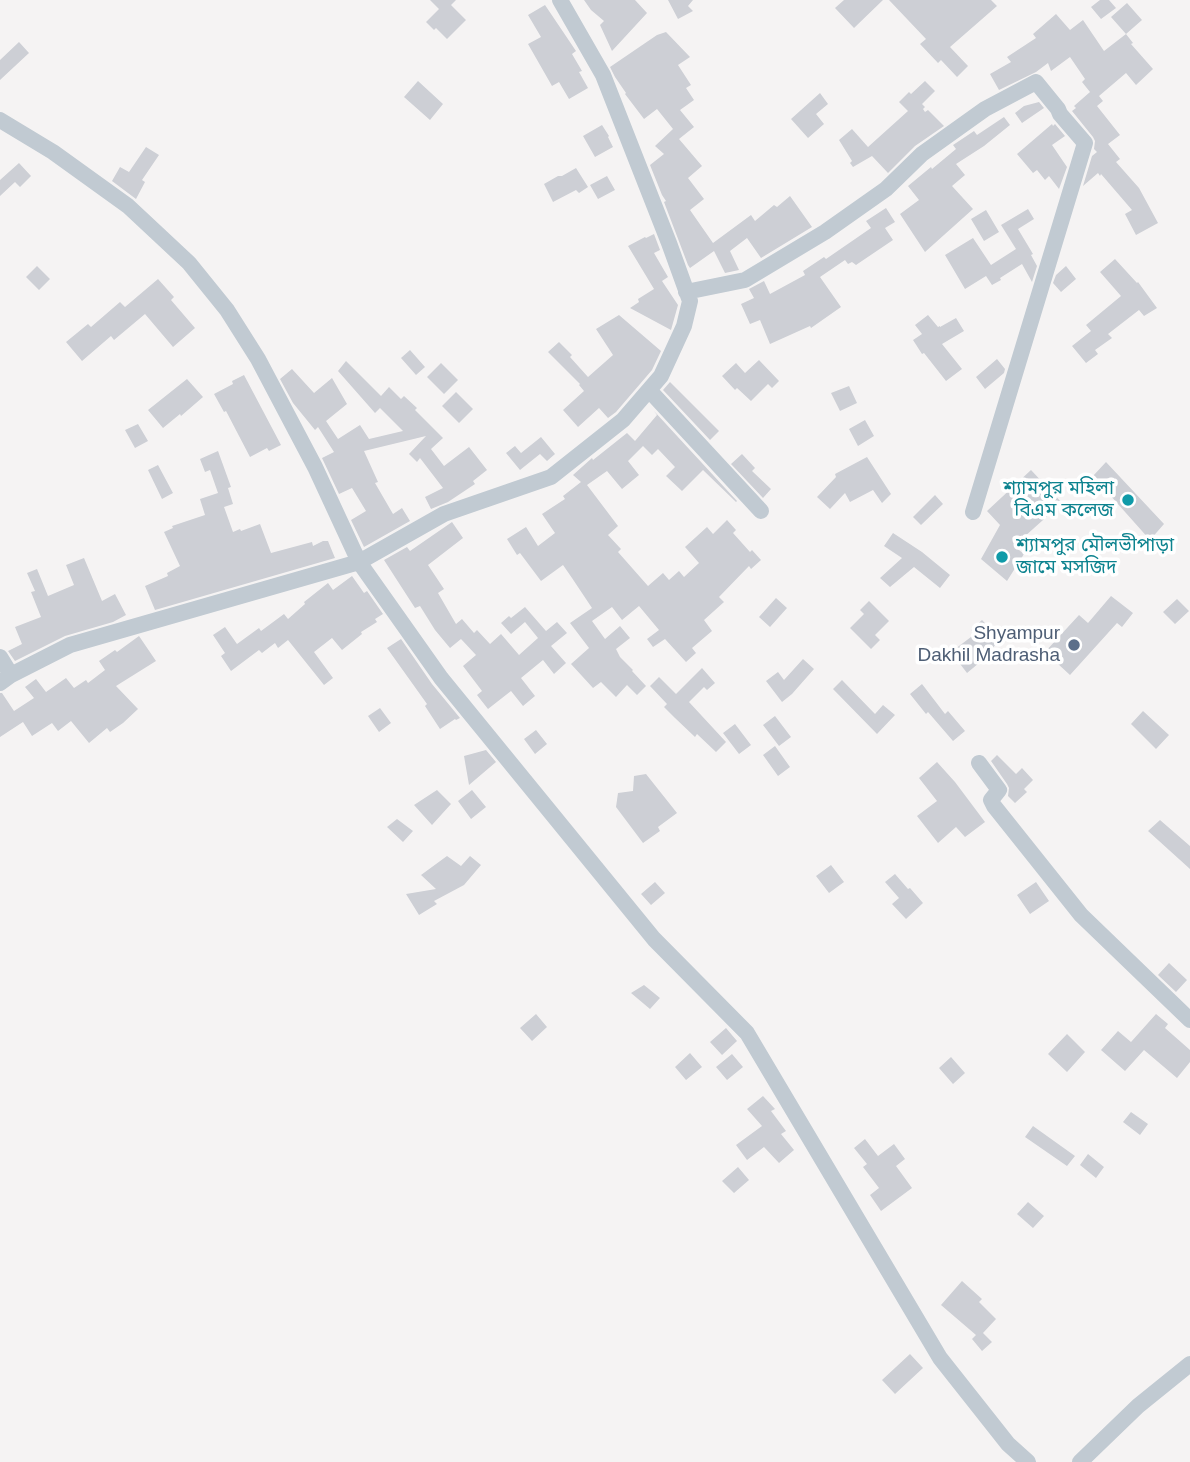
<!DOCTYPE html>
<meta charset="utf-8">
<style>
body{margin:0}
canvas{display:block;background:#f5f3f3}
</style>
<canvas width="1190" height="1462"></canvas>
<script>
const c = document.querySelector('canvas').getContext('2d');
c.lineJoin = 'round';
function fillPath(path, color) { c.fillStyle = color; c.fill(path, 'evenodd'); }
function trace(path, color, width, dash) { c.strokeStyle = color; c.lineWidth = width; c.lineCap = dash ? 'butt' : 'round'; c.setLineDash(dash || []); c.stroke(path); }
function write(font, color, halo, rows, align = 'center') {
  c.font = font + ' Arial,"Noto Sans Bengali",sans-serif'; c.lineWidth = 7; c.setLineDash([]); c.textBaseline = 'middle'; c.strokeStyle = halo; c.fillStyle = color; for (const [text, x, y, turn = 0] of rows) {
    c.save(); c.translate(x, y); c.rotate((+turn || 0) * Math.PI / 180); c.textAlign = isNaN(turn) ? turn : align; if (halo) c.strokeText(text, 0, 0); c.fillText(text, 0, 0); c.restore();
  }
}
fillPath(new Path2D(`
 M430,0H456L451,5L466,20L447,39L436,28L434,30L426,22L439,9Z
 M584,0H635L647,13L612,51L600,25L604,21L591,10Z
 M668,0H693L688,6L693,11L678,19Z
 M844,0H883L854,28L835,8Z
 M889,0H991L997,6L950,47L968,66L957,77L941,60L938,63L920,44L926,39Z
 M1100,0H1109L1116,8L1101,19L1091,7Z
 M1127,3L1142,20L1126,34L1111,17Z
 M545,5L576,51L572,54L582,71L579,72L588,88L569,99L559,82L552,86L528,44L541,37L528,15Z
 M1056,14L1070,30L1083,20L1104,51L1126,34L1133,43L1131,44L1153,69L1136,85L1126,73L1099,96L1103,101L1097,106L1120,135L1108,144L1120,159L1116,162L1139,188L1158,223L1136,235L1125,214L1132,210L1101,174L1100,176L1098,173L1083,186L1092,156L1097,152L1094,149L1095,141L1093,137L1072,111L1076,108L1074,106L1090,92L1082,82L1085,79L1070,57L1051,71L1048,63L1036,72L999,90L990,74L1011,62L1007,57L1036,38L1033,34Z
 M666,32L690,57L678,65L691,85L686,88L694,100L680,110L694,127L679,139L702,166L688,178L704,199L690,210L713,243L751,215L755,221L774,205L777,207L790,196L812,227L761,258L747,238L730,251L739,270L725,273L714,251L690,268L688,265L664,202L666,201L662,195L650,165L664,154L655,146L673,129L657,109L644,119L625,94L626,93L615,77L610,67L657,35Z
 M19,42L29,53L0,80V60Z
 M418,81L443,104L430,120L404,97Z
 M925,81L935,91L922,104L925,107L923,109L925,112L928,110L944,126L915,146L888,173L872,156L853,167L850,163L852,161L839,140L852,129L868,147L908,111L899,102L909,92L911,94Z
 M820,93L828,104L816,114L824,124L808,138L791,119Z
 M1039,102L1044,108L1022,123L1015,113L1024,106Z
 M1004,117L1010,125L984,146L956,164L965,175L952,186L973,209L925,252L900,214L919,200L908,186L931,167L932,169L956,149L953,145L974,131L977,135Z
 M1052,124L1053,126L1055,124L1065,136L1052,145L1067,167L1059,189L1049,176L1045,180L1037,170L1033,173L1017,154Z
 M602,125L609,136L608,137L613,147L595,157L583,136Z
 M146,147L159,155L142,180L145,182L136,199L112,181L120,167L129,172Z
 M19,163L31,176L20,187L15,182L0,196V180Z
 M576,168L588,187L579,193L576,190L553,202L544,184L558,176H562Z
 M607,176L615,190L598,199L590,185Z
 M886,208L895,222L885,228L893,240L856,265L852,262L848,264L845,260L820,277L841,307L811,328L810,326L770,344L760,320L750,324L741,304L754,298L749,289L764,281L770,294L805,275L803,271L824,257L826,259L871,228L866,221Z
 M1028,209L1034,219L1018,229L1033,254L1031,255L1037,266L1032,282L1022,264L1000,278L1001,280L992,285L986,276L965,289L945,255L973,238L991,265L1016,249L1001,225Z
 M986,210L999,232L984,241L971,219Z
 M654,234L660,250L654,253L668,277L662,281L678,305L671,330L630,308L639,302L638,299L654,289L628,246L645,237L646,238Z
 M1115,259L1137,283L1138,282L1157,308L1144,316L1139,310L1108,334L1112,338L1095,350L1098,354L1086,363L1072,346L1091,331L1086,325L1121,296L1100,272Z
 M37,266L50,279L39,290L26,277Z
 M1066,266L1076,279L1061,292L1053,283L1056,275Z
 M158,279L174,297L171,300L195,328L173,347L145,314L114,340L111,336L82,361L66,342L88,324L91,327L120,302L125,307Z
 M619,315L661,351L652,370L616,412L608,418L599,408L578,427L563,410L584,391L579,385L580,384L548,352L559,342L572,355L570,357L588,377L613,355L596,329Z
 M928,315L938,327L940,326V327L956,318L964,331L942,344L962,369L946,381L924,353L922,354L913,340L922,334L915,325Z
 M410,350L425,367L416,375L401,358Z
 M997,359L1005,369L1004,373L985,389L976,377Z
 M759,360L779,381L772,388L768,384L751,401L737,388L735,390L722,376L736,363L745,373Z
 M346,361L381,396L389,387L401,399L404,396L417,408L415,410L443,438L431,449L444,466L469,447L487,470L473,481L475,484L448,502L431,509L425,497L443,488L420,458L417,462L409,454L426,436L364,451L378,482L375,483L393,514L402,508L410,521L364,547L351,520L366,511L352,488L339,494L322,458L334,452L318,427L315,430L293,403L280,379L292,369L314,393L332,378L347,404L326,421L338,439L360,425L369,439L403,431L380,408L375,413L338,371Z
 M441,363L458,380L444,394L427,377Z
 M244,375L281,445L269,451L267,448L250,457L226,411L224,412L214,394L233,384L232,381Z
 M187,379L203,397L181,416L180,414L163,428L148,410Z
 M670,382L719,431L710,440L663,390Z
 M849,386L857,403L840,411L831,393Z
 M456,392L473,409L459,423L442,406Z
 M654,411L737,501L736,502L703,470L682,491L666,476L675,467L658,449L652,455L643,446L628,461L639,475L622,489L607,471L587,485L618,526L608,535L621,549L618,552L648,586L663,573L669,580L679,571L684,577L699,563L685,547L707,527L713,534L727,520L736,530L733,533L750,552L752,550L761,560L751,569L749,566L719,597L724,602L704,620L712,631L692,648L696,653L686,662L665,639L653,647L647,639L659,630L639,606L622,620L612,607L592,621L605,639L620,626L630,638L616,649L620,657L633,670L632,671L646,686L637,695L627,685L616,697L601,682L593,688L571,664L589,648L570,623L592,608L572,578L563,565L541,581L520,553L517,555L507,539L526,527L538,546L555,533L542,514L565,499L563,496L581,482L573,475L592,458L593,460L627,433L635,441L657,415Z
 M865,420L874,436L858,446L849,429Z
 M138,424L148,441L135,448L125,430Z
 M541,437L555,454L547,461L540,454L520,470L506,453L515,446L521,453Z
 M218,451L231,487L228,488L233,504L224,507L233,532L240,529L241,531L260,524L271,553L312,542L313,546L323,541H328L335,558L155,610L145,586L168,576L167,573L180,566L164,532L173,528L172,526L205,515L200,499L218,493L210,470L205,472L200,459Z
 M742,454L755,468L752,471L771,489L763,498L731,464Z
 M867,457L891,494L882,503L873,490L850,502L845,493L830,509L817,497L836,477L835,474Z
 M1106,462L1164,524L1150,540L1093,476Z
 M158,465L173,493L162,499L148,470Z
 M1031,470L1062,503L1014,546L1024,554L1007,581L981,559L1000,525L987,511Z
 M935,495L943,504L921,525L913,517Z
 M452,522L463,538L428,565L444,589L438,593L456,624L462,619L474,633L477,630L490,644L501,634L519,655L538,638L525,622L511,634L501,623L509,616L511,618L525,607L546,631L557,622L567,633L551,646L566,663L554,674L543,660L521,678L535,696L523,706L511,691L488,709L477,695L482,691L463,666L476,655L461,639L450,648L435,630L420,606L415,608L384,560L407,547L410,551Z
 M893,533L922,552L950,575L940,588L914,567L890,587L880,578L902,558L884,546Z
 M84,558L102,601L115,594L126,615L113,622L65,636L15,661L8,651L22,644L15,627L41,617L31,592L35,591L27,573L37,569L48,596L74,585L66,565Z
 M352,576L364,593L367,591L383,614L375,619L377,622L361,632L362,634L342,650L332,638L314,652L333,678L324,685L288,640L278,648L275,643L262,653L259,650L231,671L221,656L225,653L213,635L225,627L237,644L259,628L261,631L284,614L288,619L305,604L304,602L328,583L333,590Z
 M1111,596L1133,613L1122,627L1117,623L1070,675L1045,652L1079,615L1088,623Z
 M776,598L787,608L770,627L759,617Z
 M1177,599L1189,611L1175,624L1163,612Z
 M869,601L889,621L875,635L880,640L871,649L850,628L864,614L860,610Z
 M982,620L1001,640L977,662L979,663L967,673L951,652L975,634L971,630Z
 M139,636L156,661L116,686L138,709L123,723L110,732L107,728L89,743L71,721L58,731L52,723L32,736L23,722L0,737V693H2L14,711L34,698L25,687L36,679L46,692L66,678L74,688L86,680L88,683L105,670L99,661L115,650L117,652Z
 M401,639L432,684L460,718L456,720L455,719L440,729L425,706L427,704L387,648Z
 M803,659L814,669L792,694L782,702L766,681L778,672L784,680Z
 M702,668L715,683L707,690L704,687L689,702L726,742L716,752L697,734L695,737L675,718L664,707L667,704L650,686L659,677L676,694Z
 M842,680L875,714L883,705L895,715L877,734L833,689Z
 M922,684L945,714L948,711L965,731L953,741L928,712L926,714L910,694Z
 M380,708L391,723L379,732L368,716Z
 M1143,711L1169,735L1156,749L1131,724Z
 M775,716L791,737L779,746L763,725Z
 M735,724L751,745L739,754L723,733Z
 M536,730L547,744L535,754L524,739Z
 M775,746L790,767L778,776L763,755Z
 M486,750L496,762L469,785L464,756Z
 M997,755L1016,774L1022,768L1033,780L1024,789L1027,792L1015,803L1008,796L1009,788L1007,784L991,761Z
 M937,762L955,782L985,822L965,837L956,827L938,843L917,816L937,801L919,778Z
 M646,774L677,813L658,827L660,831L643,843L616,807L618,793L633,791L634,776Z
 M437,790L451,804L432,825L414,805Z
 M472,790L486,807L471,819L458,801Z
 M397,819L413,831L403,842L387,827Z
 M1160,820L1190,846V869L1148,831Z
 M447,856L461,866L470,856L481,865L464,885L434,901L437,904L419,915L406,894L436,889L421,875Z
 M831,865L844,882L829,893L816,876Z
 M895,874L908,889L910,888L923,903L906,919L892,904L899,898L885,882Z
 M655,882L665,893L651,905L641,894Z
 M1036,882L1049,901L1030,914L1017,895Z
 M1169,963L1187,980L1176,992L1158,975Z
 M644,985L660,998L650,1009L631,993Z
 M536,1014L547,1027L532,1041L520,1028Z
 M1156,1014L1168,1024L1165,1028L1190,1050V1062L1177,1078L1144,1050L1125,1071L1101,1050L1118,1031L1131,1042Z
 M726,1028L737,1041L722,1055L710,1042Z
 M1067,1034L1085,1052L1067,1072L1048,1054Z
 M690,1053L702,1067L686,1080L675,1067Z
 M732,1054L743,1067L727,1080L716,1067Z
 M951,1057L965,1073L953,1084L939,1068Z
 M763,1096L775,1109L771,1111L786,1131L781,1134L794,1150L779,1163L764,1147L747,1160L736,1145L762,1126L747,1109Z
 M1131,1112L1148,1124L1140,1135L1123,1122Z
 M1033,1126L1075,1156L1067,1166L1025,1137Z
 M865,1139L878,1156L894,1144L905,1159L896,1166L912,1188L881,1211L870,1195L879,1188L863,1167L867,1164L854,1148Z
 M1088,1154L1104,1167L1096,1178L1080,1165Z
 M738,1167L749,1180L734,1193L722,1181Z
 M1028,1202L1044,1216L1033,1228L1017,1214Z
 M962,1281L982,1299L979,1302L996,1319L983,1333L992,1342L982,1351L972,1339L976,1335L941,1305Z
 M910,1354L923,1368L895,1394L882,1380Z`), '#cdcfd5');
trace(new Path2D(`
 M0,120L53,152L128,206L189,263L227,310L258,359L315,467L359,562L441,678L654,939L747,1033L940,1358L1008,1444L1028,1462
 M686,292L745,280L825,232L886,189L922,154L985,109L1036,82L1058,109L1060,114L1085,143L973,512
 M649,390L761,511
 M0,657L11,675
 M0,683L11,675L70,645L359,562L444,514L551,477L623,420L661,376L684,326L690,301L669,243L603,75L560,0
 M979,763L999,790L991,800L994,806L1081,915L1190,1020
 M1080,1462L1138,1406L1190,1364`), '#c1cad2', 16);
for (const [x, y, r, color] of [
 [1128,500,7,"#0f9aa8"],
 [1002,557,7,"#0f9aa8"],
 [1074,645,7,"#5c6f8a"]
]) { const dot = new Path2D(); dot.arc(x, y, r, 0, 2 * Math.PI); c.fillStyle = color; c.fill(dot); trace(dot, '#fff', 2.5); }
write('19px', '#0d838f', '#fff', [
 ["শ্যামপুর মহিলা",1114,489],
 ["বিএম কলেজ",1114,511],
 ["শ্যামপুর মৌলভীপাড়া",1016,546,"left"],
 ["জামে মসজিদ",1016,568,"left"]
], 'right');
write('19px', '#4e5e75', '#fff', [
 ["Shyampur",1060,634],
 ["Dakhil Madrasha",1060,656]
], 'right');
</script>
